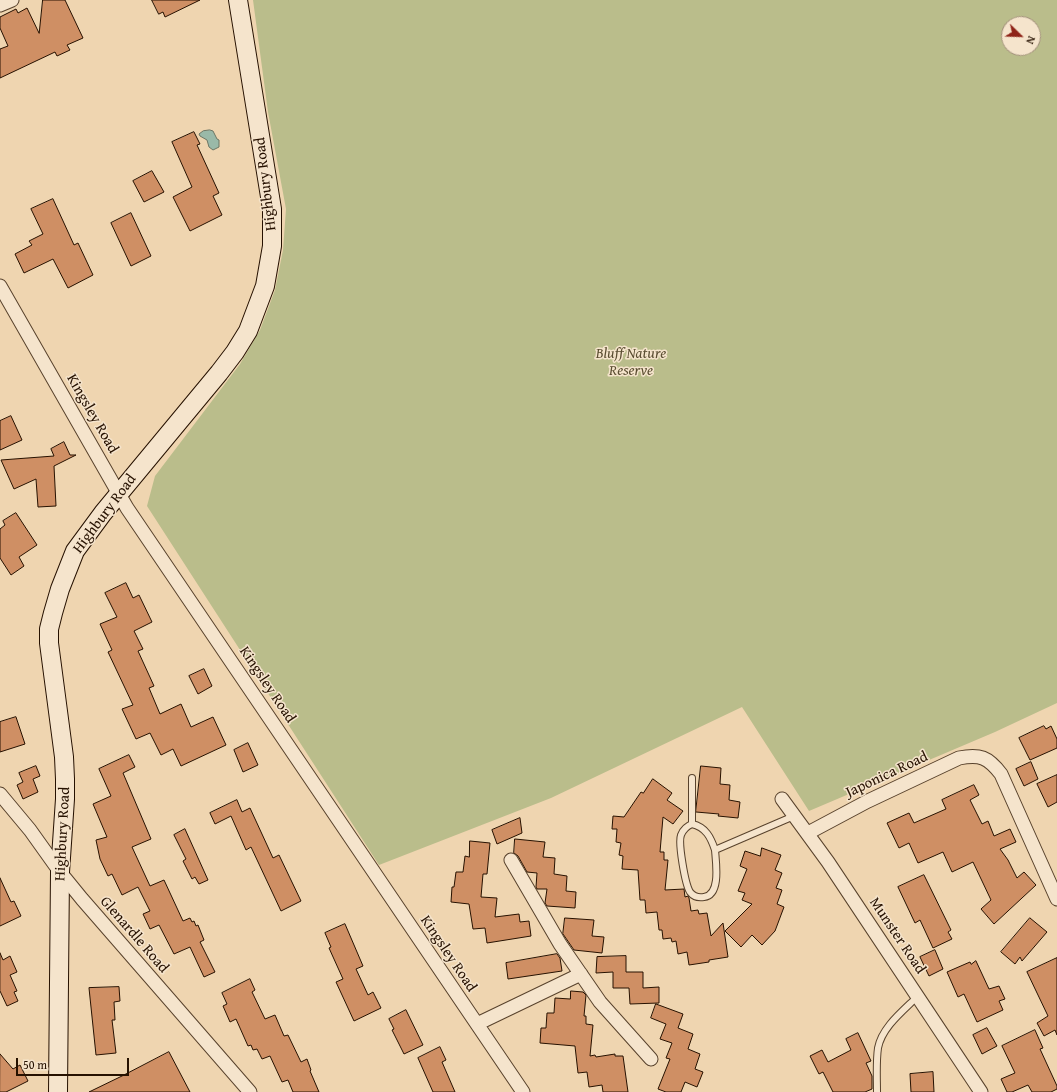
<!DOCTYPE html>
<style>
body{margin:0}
#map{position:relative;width:1057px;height:1092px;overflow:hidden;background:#efd5b0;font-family:"Gentium Book Plus",serif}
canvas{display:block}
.north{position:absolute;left:1001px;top:16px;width:40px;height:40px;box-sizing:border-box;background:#f5e4cc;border:1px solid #a2907a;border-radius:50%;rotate:113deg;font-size:11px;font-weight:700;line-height:16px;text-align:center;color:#261100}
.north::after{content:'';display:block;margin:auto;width:14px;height:18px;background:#8f2418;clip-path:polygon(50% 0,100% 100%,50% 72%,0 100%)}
.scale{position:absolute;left:16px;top:1058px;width:113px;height:18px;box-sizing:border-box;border:2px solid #261100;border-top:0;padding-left:5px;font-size:12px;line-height:14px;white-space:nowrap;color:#261100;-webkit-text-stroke:3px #f5e4cc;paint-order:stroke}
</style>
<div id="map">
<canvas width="1057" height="1092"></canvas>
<div class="north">N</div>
<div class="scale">50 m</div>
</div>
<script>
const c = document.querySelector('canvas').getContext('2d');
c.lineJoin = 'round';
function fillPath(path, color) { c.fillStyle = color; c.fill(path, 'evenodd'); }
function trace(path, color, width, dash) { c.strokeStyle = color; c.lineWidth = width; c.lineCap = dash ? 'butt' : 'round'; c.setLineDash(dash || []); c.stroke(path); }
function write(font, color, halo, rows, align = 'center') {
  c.font = font + ' "Gentium Book Plus",serif'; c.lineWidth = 3; c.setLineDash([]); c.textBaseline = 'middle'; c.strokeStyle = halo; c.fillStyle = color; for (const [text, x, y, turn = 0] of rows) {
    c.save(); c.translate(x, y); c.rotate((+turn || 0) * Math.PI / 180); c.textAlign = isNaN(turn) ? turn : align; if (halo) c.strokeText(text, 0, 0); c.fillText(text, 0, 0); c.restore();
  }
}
fillPath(new Path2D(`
 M253,0H1057V703L995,732L809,811L742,707L551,798L379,865L147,506L155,476L240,364L260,330L275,290L283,250L286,209L268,112ZM1009,24H1033V48H1009Z`), '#babd8b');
const water = new Path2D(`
 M210,130L213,131L217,139L219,140V147L213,150L209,147L207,140L200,136L199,134L203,131Z`);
fillPath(water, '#9ab9a8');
trace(water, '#6c7665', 1);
const building = new Path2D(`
 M43,0H65L83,38L67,45L70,50L57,56L55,52L0,78V49L8,46L0,28V17L16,9L18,13L27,8L39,33Z
 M152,0H200L165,17L163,12L159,14Z
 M194,132L200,144L197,145L219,193L213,196L222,215L190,231L173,197L192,187L172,142Z
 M152,171L164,192L144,202L133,181Z
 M53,199L74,245L78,243L93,275L68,288L53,259L24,273L15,254L32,245L29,241L43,234L31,209Z
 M131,213L151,256L131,266L111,223Z
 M11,416L22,440L0,450V421Z
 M64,442L70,455H76L54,466L56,506L38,507L36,479L14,489L1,460L54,456L51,449Z
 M16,513L37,545L19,557L24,566L11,575L0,558V529L5,525L3,521Z
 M126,583L133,598L139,595L152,622L134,631L143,649L138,651L154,686L149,688L160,714L181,704L191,727L213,717L226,745L181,766L173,749L161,755L150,733L136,739L122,709L133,705L108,652L112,650L100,624L117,617L105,593Z
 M204,669L212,686L198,694L189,676Z
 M16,717L25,744L0,752V722Z
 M1044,726L1046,729L1051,726L1057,739V748L1030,760L1019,738Z
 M248,743L258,765L243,772L234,750Z
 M129,755L135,767L123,773L151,839L132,847L150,886L164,880L183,921L190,918L192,922L194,921L196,926L198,925L204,940L200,942L215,972L204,977L190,947L174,954L159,925L150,929L143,914L150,911L138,887L122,895L112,874L108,876L100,859L96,840L107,837L93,804L111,796L99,769Z
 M1031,762L1038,779L1024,786L1016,769Z
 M36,766L40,776L33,779L38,792L23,799L17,785L23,782L19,773Z
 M701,766L721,768L720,784L730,785L729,800L740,802L738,818L718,816L719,814L696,812Z
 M1057,775V802L1048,807L1037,784Z
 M653,779L672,793L667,800L683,811L673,824L663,817L660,852H664V860H668L665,890L684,889L685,897L688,896L689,898L691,911L698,910L699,914L707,913L711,936L723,923L728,957L709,960V962L689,965L687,952L678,954L676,941L672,942L671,938L663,939L662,930H659L657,912L646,913L645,900H640L638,870L622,869L623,856L619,855L621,843L616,842L617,829H612L613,816L624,817L641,792L643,793Z
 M974,785L979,795L970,800L982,824L988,821L994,836L1010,829L1016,842L1000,849L1008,860L1017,878L1024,872L1036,885L994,924L981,909L991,900L973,862L952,872L943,852L918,863L909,843L899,848L887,823L909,813L914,823L946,809L942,800Z
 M237,800L242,812L250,808L273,858L279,855L301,901L281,911L251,847L246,850L231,816L215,824L210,813Z
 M520,818L522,833L497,844L492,830Z
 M185,829L208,880L199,884L195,877L192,879L183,861L186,859L174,835Z
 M515,839L545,842L543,857L555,858L554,874L567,876L566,891L576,892L575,908L547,906L545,903L547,889H537L536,887L537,873L527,872L518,856L514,853Z
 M470,841L490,843L487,874H483L481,897L497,898L495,917L519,914L520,922L529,921L531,936L487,943L485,928L473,929L469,904L451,902L452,887H454L456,872H463L465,856L469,857Z
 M762,848L781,855L775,870L782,873L776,888L782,890L777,904L784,907L775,931L762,945L752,935L741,947L725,931L752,904L742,900L745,893L738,891L747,869L740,866L745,851L760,856Z
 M924,875L951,930L948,932L952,939L933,948L920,920L915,923L898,887Z
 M0,878L11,902L14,901L21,916L0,926Z
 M565,918L594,920L592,936L604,937L602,953L574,950L563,934Z
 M1030,918L1047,932L1022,961L1020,957L1015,964L1001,952Z
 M345,924L363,966L356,969L368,995L373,992L381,1008L354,1021L336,982L343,979L329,948L331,947L325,933Z
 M935,950L943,969L929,976L920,957Z
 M0,953L3,960L10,956L17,972L10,975L17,991L14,992L18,1001L7,1006L0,991Z
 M557,954L560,958L562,971L508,979L506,963Z
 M626,956V972H643V988L659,987V1003L630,1004L629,988H613V972L596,973L597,957Z
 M1057,958V1035L1055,1030L1044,1036L1037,1023L1048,1016L1027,972Z
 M976,961L989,989L999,986L1005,999L999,1001L1003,1010L977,1022L964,994L958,997L947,972L970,962L971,964Z
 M250,979L255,990L252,992L265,1019L275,1015L284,1036L288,1035L301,1062L307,1059L311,1070L310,1071L319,1092H293L288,1080L282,1082L270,1056L262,1059L257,1049L253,1050L251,1045L248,1046L236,1019L230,1022L223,1006L227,1004L222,993Z
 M119,987L120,1001L114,1002L115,1020H112L116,1053L96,1055L89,988Z
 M571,991L583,992L586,995L584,1016H586V1024L593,1025L590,1056L595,1055L596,1057L615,1054V1056H623L628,1092H603L602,1085L589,1087L587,1072L578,1073L575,1046L540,1043L541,1028H546L547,1013H554L555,998L570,999Z
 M656,1004L683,1014L678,1028L693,1034L688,1049L700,1054L695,1069L703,1072L697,1087L685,1082L681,1092H666L658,1089L670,1059L666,1058L672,1043L660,1039L666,1024L651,1018Z
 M406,1010L423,1045L404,1054L392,1030L394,1029L389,1019Z
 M987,1028L997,1046L982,1054L973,1035Z
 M1035,1030L1043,1048L1040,1049L1057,1086V1089L1051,1092H1032L1028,1085L1012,1092H1007L1001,1079L1015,1073L1002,1046Z
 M858,1033L871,1061L866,1063L872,1076V1089L865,1092H833L823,1072L819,1074L810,1056L822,1050L828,1062L851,1050L846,1039Z
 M440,1047L446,1060L442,1062L455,1092H433L418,1058Z
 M169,1052L190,1092H89L122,1076Z
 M0,1054L13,1069L20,1065L28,1081L6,1092H0Z
 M933,1072L934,1092H911L910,1074Z`);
fillPath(building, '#cf8f64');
trace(building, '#261100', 1);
const lane = new Path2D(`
 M692,778V824C706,827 711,838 715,850L794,816
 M692,824C687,826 683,830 681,835C678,843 685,884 690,892C693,896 698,898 704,897C721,895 716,863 715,850
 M877,1092C877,1078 876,1062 878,1048C882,1027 903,1011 918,996`);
const street = new Path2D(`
 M0,5L12,0
 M0,286L127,508L523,1092
 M0,794L30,830L60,872L82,899L250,1092
 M782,799L828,862L981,1092
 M808,833L868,801L959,758C980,754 988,757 1001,774L1057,899
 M511,860L560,944L600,1002L651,1059
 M477,1024L581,974`);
const secondary = new Path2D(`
 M58,1092L60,872L65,799V779L64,757L49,643V629L53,613L60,589L75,551L103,513L219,373L235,352L248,331L265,286L272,246V209L238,0`);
trace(lane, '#58422c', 8);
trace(street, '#58422c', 15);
trace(secondary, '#261100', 20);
trace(lane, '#f5e4cc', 6);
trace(street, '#f5e4cc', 13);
trace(secondary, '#f5e4cc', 18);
write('15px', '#261100', '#f5e4cc', [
 ["Highbury Road",266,184,-97],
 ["Kingsley Road",92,414,60],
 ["Highbury Road",105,514,-53],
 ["Kingsley Road",267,685,56],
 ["Japonica Road",887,775,-25],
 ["Highbury Road",63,834,-87],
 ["Glenardle Road",134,935,49],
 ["Munster Road",897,936,56],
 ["Kingsley Road",448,954,56]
]);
write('italic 15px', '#5a4d31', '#f5e4cc', [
 ["Bluff Nature",631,354],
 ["Reserve",631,371]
]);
</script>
